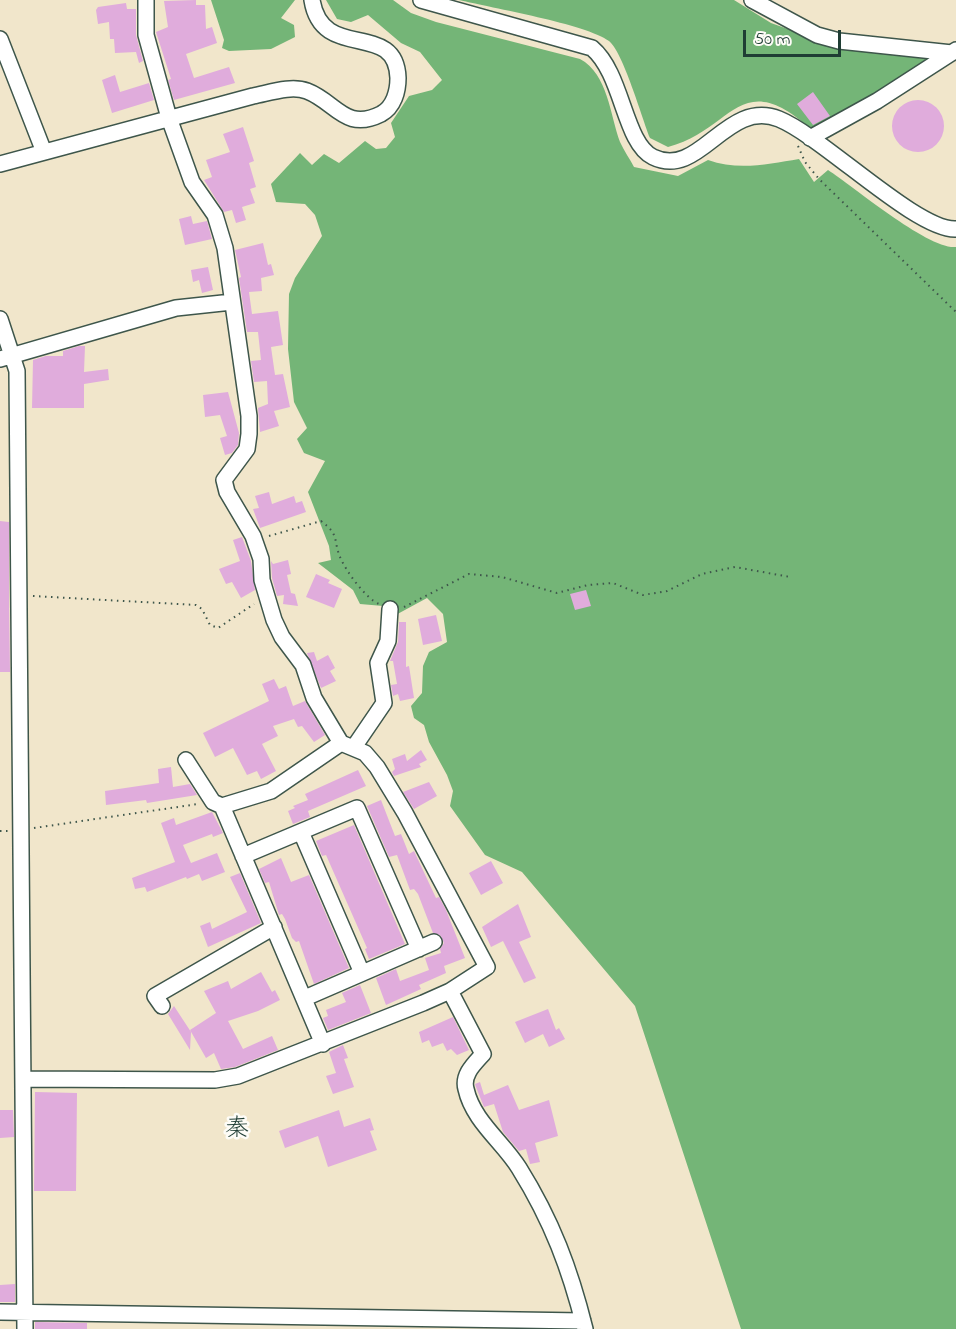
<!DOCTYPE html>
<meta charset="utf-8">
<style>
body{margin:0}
#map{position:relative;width:956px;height:1329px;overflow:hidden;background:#f1e6cb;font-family:"Indie Flower",sans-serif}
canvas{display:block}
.scale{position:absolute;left:743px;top:30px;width:98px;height:27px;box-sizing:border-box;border:3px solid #1f3d34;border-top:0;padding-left:8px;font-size:18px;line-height:21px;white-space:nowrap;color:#1f3d34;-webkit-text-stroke:4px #fdfcf7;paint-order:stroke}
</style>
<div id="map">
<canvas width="956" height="1329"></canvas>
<div class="scale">50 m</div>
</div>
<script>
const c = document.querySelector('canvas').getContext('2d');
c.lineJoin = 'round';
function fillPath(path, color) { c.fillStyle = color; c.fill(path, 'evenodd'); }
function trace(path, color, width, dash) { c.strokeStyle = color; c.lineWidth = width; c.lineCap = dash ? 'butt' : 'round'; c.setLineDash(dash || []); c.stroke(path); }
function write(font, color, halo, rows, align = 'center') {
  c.font = font + ' "Indie Flower","Klee One",sans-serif'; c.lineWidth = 5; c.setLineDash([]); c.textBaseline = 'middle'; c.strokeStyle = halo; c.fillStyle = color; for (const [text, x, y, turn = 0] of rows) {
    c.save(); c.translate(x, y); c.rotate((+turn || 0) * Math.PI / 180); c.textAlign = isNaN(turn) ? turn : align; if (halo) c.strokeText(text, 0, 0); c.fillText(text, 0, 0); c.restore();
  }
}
fillPath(new Path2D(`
 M211,0H295L281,18L294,25L295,37L271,49L229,51L222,48L224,40Z
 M326,0H393L411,13L436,22L580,59C608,74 610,115 620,142C624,151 630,159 634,167L678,176L708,160C738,171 769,164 799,159L814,182L828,170C854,187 929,250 956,247V1329H741L635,1006L522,872L485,855L450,806L453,791L447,775L429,742L424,725L414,718L411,706L422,693L423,666L429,652L447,642L443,614L427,598L392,617L383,606L360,604L353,590L318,563L331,560L329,546L308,492L325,461L304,453L297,439L307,428L294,402L288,349L289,294L295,278L322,236L315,215L305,204L276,202L271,184L300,153L312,165L324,154L339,163L365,141L376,149L386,148L395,137L391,123L409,96L432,90L442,80L420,52L401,43L368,15L351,22L337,19Z
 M459,0H734L771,23L846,50L928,59L913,72L813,131C739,64 734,130 668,147L650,138C642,118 623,52 609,41C586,24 492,8 459,0Z`), '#74b577');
fillPath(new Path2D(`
 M196,0V5H205L206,29L212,27L217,43L186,54L194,78L229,67L235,83L174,100L168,80L171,79L156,32L168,27L164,1Z
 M126,3L127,9H136V35L143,61L139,63L136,52L115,53L114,39H110L109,22L98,24L96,10L98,7Z
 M115,75L120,92L149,83L154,100L112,113L102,80Z
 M813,92L830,116L813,125L797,104Z
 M892 126a26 26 0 1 1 52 0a26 26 0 1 1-52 0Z
 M243,127L254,161L249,163L256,187L250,189L255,203L242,207L246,220L236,223L232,210L224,212L204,180L212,177L206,160L230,152L223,134Z
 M191,216L193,224L207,221L212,239L185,245L179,219Z
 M263,243L268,265L271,264L274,275L261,278L262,291L249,292L252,314L278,311L283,345L271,347L275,375L283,374L290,407L274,411L279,426L260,432L258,408L268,404L267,381L254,382L251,361L261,360L258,332H247L239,278L241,277L235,250Z
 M208,267L213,290L202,293L199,280L193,282L191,270Z
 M79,346H85L84,372L108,369L109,380L84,384V408H32L33,360L46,356H63V351Z
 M228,392L239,433L238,445L232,453L225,455L220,438L227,436L220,415L205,417L203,395Z
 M269,492L272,504L294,496L296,503L302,501L306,512L260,528L253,509L259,508L255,496Z
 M0,521L9,522V602H0Z
 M242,537L251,561L255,590L241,598L232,582L226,584L219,569L240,561L233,540Z
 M288,560L291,574L287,575L291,593L295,594L298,606L283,604L284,595L277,596L272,578L271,561L273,564Z
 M316,574L330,580L328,583L342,589L334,608L306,597Z
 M586,590L591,606L575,610L570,594Z
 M0,602H9L10,672H0Z
 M436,615L442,641L423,645L418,619Z
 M399,622H406V667L409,666L414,698L400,701L398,694L393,696L391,685L397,684L393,661H390L398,642Z
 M314,652L317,661L328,655L335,668L330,671L336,681L321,688L307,653Z
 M274,679L279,689L286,686L293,706L305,701L325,735L314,742L302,726L298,727L294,719L273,726L278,736L262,744L276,771L261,779L257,771L247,775L233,748L215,757L203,733L269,701L262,684Z
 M421,750L427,760L419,764L421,767L394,776L392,772L395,769L392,759L405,754L407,761Z
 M171,767L173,787L190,784L197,795L147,803L146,800L106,805L105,791L159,783L158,769Z
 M358,770L366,786L308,811L310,817L293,824L288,811L295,808L293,806L308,800L305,794Z
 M429,782L437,796L414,809L403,792Z
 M381,800L395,836L401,834L409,854L414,851L436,898L439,897L446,910L465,958L444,966L446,973L419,985L421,989L386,1005L376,978L396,969L400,981L429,970L425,958L441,953L440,949L444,943L440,935L433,933L418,894L414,889L410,890L397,855L389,857L367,806Z
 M212,812L223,833L213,837L212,834L183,845L191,863L217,853L225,872L202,881L199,874L187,879L186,877L147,892L145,887L135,889L132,878L175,862L161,823L174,818L176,825Z
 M354,825L405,944L369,959L365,949L367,948L326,855L322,856L316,841Z
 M281,858L291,882L309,875L349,968L314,984L299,941L296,942L292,938L285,919L282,914L279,915L269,882L265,883L259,869Z
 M491,861L503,883L481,895L469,873Z
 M240,873L261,923L208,947L200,926L210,922L212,929L247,912L230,877Z
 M518,904L531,937L519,942L536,978L524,983L503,941L491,947L482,927Z
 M261,972L272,992L275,990L280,1000L258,1011L228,1021L243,1049L272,1036L278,1050L235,1067L221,1069L214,1053L206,1058L190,1030L216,1013L204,991L228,981L231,989Z
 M360,985L371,1013L328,1030L323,1018L328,1016L326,1010L346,1002L342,993Z
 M174,1006L191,1032L190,1050L168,1014Z
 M548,1009L556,1030L559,1028L565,1039L549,1047L543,1034L525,1043L515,1022Z
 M453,1017L469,1050L457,1055L451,1049L447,1051L443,1043L432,1047L429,1040L422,1043L419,1032Z
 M343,1045L348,1058L344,1059L354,1087L333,1094L326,1076L336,1073L329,1052Z
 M480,1082L484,1095L508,1085L519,1110L549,1100L558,1136L535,1143L540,1162L530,1164L526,1149L519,1151L503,1132L494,1104L484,1107L476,1087L475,1084Z
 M35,1092L77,1093L76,1191H34Z
 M0,1110H13L14,1137L0,1138Z
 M339,1110L344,1127L370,1118L374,1130L370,1131L377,1150L328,1167L318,1136L285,1148L279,1131Z
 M15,1284V1302H0V1285Z
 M35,1322L87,1323V1329H35Z`), '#e0acdc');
const minor = new Path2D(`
 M421,0L592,48C623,74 624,143 653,157C700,180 726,98 779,119C823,137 917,231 956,229
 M752,0L817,35L839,41L952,53
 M0,39L44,152
 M810,138L877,101L956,50
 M0,164L253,96C269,93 291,85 307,91C336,102 345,132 381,114C394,107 398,91 398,78C396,19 322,63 312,0
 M0,319L17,371L25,1329
 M0,359L176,308L232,302
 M354,747L384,703L378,663L388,641L390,609
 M186,760L213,802L222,806L323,1044
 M222,806L271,791L341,743
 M301,832L362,973
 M243,856L357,808L419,949
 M450,991L483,1054C474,1064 462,1075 466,1089C473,1121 503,1142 519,1168C552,1221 570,1269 585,1329
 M305,998L434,942
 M162,1006L155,996L274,927
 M24,1079L215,1080L238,1076L423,1003L450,991L487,967L405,813L377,767L365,753L341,743L314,698L303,665L282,637L274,620L262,580L261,559L253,536L227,492L224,480L247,449L249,434V416L225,248L215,215L192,182L169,118L146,35V0
 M0,1312L583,1321`);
trace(minor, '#3e564b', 18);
trace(new Path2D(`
 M798,146L805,162L819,179L956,312
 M269,536L321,521C340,535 333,540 340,557C346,571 365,598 379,604
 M33,596L196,605L202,609L210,625L218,628L254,604
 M404,607L469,574L502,577L557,593L588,585L613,583L643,595L667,591L702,574L735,567L790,577
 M34,828L198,804
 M0,831H8`), '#3e564b', 2, [1.5, 4.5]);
trace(minor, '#fff', 15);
write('24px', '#1f3d34', '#fdfcf7', [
 ["秦",237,1131]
]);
</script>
